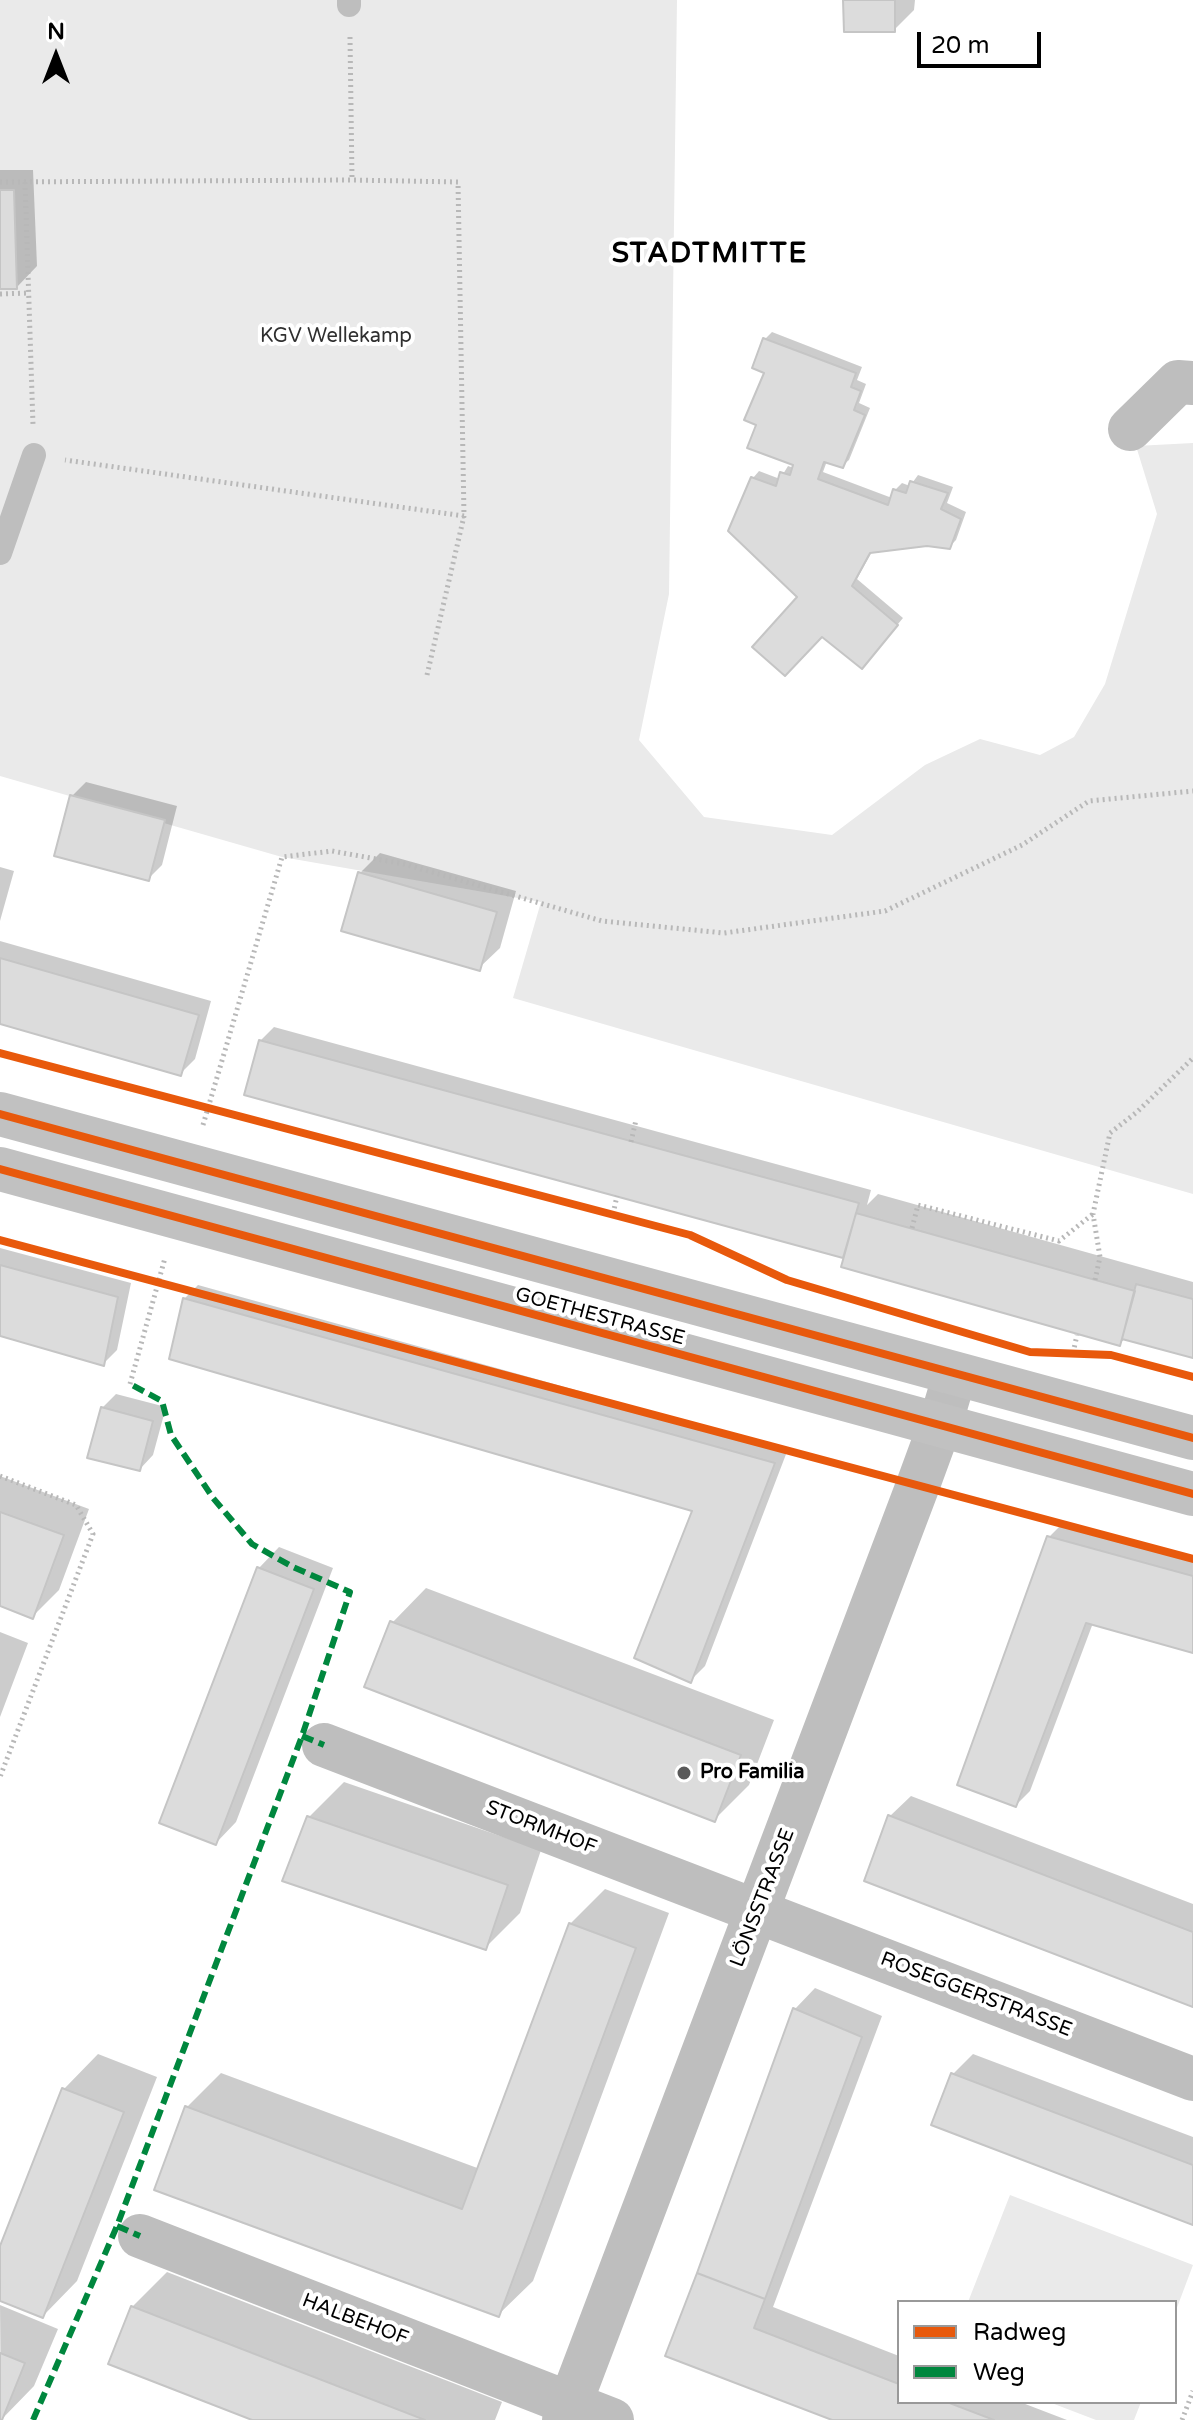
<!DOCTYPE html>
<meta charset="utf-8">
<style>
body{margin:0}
#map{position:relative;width:1193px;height:2420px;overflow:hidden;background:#fff;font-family:"Varela Round",sans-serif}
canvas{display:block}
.legend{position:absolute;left:897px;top:2300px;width:280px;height:104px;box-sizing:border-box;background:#fff;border:2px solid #999;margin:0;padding:10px 14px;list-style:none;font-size:24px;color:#000}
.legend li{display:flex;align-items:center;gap:16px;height:40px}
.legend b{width:40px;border:2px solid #999}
.north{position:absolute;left:16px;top:16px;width:80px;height:80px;-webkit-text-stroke:6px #fff;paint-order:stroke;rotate:0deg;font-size:22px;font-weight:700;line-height:32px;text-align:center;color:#000}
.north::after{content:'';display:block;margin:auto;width:28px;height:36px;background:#000;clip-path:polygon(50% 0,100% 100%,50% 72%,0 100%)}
.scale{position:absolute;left:917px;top:32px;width:124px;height:36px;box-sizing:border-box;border:4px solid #000;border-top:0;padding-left:10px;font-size:24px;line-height:28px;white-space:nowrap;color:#000;-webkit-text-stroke:6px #fff;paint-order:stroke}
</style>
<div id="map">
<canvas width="1193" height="2420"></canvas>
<ul class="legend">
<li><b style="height:10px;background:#e8590c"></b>Radweg</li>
<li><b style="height:10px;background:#00873e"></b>Weg</li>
</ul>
<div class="north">N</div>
<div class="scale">20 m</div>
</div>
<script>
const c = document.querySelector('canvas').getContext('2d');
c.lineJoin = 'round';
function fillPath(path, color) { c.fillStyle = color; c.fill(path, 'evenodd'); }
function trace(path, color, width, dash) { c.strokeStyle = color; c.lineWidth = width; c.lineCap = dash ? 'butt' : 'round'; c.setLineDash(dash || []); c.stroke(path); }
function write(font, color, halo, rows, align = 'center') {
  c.font = font + ' "Varela Round",sans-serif'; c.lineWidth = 8; c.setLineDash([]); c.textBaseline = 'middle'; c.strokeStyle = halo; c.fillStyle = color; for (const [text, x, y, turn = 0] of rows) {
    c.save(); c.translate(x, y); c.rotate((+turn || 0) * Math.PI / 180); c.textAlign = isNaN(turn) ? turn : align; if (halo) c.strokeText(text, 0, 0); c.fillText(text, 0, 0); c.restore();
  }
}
fillPath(new Path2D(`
 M0,0H677L669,594L639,740L704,817L832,835L925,765L980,739L1040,755L1074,737L1105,684L1157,514L1136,446L1193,443V1194L513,998L541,902L282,857L0,776Z
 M1010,2195L1193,2265L1175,2313V2302H968Z
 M1049,2402H1141L1134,2420H1096Z`), '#eaeaea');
fillPath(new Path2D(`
 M845,0H915L914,10L894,30Z
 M0,170H33L37,266L17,287H0Z
 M772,332L862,367L857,380L866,384L859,403L870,408L849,460L842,466L827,461L823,472L892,498L895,490L902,483L910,486L918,475L953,487L947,503L966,512L956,540L949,547L927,544L873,550L857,579L903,618L869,659L799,597L753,478L759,471L780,479L788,466L794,468L796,464L758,424L767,372L765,339Z
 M86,782L177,806L162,865L148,879L72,796Z
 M380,853L516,891L500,948L479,968L360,873Z
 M0,867L14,871L0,921Z
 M0,941L211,1001L195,1059L181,1073L0,1022Z
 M274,1027L871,1190L867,1205L878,1194L1193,1282V1356L1126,1338L1119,1344L846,1257L246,1094L260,1041Z
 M0,1248L131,1283L117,1350L103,1364L0,1334Z
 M198,1285L788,1449L705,1666L691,1680L694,1510L184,1299Z
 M116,1394L166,1407L153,1455L140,1469L102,1408Z
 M0,1476L89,1509L59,1590L33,1616L0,1604Z
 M1063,1523L1193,1559V1651L1093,1623L1030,1791L1016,1805L1049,1537Z
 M279,1547L333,1568L236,1822L216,1843L259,1568Z
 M426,1588L774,1720L749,1785L715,1819L392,1623Z
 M0,1632L28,1643L0,1717Z
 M344,1782L541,1850L520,1913L485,1948L309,1817Z
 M911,1796L1193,1904V2004L890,1816Z
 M605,1889L669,1913L533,2281L498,2315L187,2107L221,2073L480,2169L570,1924Z
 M815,1988L882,2016L773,2307L899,2356V2402H1020L1067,2420H837L668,2355L795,2009Z
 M98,2054L157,2077L77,2281L43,2316L0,2299V2252L64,2089Z
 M973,2054L1193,2137V2222L953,2074Z
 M167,2272L502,2402L495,2420H258L132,2307Z
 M0,2305L58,2329L34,2386L1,2420Z`), '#0003');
const building = new Path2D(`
 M843,0H895V32H844Z
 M0,190H14L17,289H0Z
 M763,338L856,373L851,387L861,391L854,410L865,415L843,468L824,462L818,479L888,505L893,489L906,493L910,481L948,493L941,509L961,519L950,549L927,546L870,553L852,586L898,625L862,669L822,637L785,676L752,647L797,597L728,531L751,477L776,486L780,472L790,475L793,465L747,448L756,425L744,420L764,373L752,368Z
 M70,795L165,820L149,881L54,856Z
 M358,872L497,912L480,971L341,931Z
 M0,958L199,1015L181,1076L0,1024Z
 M259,1040L859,1203L843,1258L244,1095Z
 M856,1213L1135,1291L1120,1346L841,1267Z
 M0,1265L118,1297L104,1366L0,1336Z
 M1136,1284L1193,1299V1358L1122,1339Z
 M183,1298L775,1463L691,1683L634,1658L692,1511L169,1359Z
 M101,1407L153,1421L140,1471L87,1458Z
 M0,1512L64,1535L33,1619L0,1606Z
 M1047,1536L1193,1576V1653L1086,1623L1016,1807L957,1785Z
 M257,1567L314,1589L216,1845L159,1823Z
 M390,1621L741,1755L715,1822L364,1687Z
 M888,1815L1193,1932V2007L864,1881Z
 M307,1816L508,1885L486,1950L282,1881Z
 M569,1923L636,1948L499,2317L154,2190L185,2106L462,2209Z
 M793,2008L862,2037L765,2299L697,2273Z
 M951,2073L1193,2165V2225L931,2125Z
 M62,2088L124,2112L43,2318L0,2301V2246Z
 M697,2273L765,2299L754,2328L899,2384V2402H947L994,2420H832L665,2356Z
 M131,2306L425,2420H252L108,2364Z
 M0,2353L25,2363L2,2420H0Z`);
fillPath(building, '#dcdcdc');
trace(building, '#c5c5c5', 2);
trace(new Path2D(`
 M350,37L352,179
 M0,182L352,180L458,182L464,516L65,460
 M25,182L33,425
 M0,294L29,293
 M427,675L464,516
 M203,1125L282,857L332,851L404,864L602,921L724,933L885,911L1022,845L1089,801L1193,791
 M631,1142L636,1120
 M613,1214L617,1196
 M912,1228L918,1205L1059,1241L1093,1214
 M1095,1280L1100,1257L1093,1214L1110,1133L1137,1112L1193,1058
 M1073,1353L1077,1335
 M130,1384L165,1258
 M0,1476L76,1505L93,1534L0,1777
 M1182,2420L1193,2391`), '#b8b8b8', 5, [2, 4]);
trace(new Path2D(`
 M349,0V5
 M0,553L34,455`), '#bebebe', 24);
trace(new Path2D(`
 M1130,429L1178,382L1193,383
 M324,1745L1193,2079
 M140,2236L612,2420
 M564,2420L918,1485L940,1425L955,1374`), '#bebebe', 44);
trace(new Path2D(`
 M0,1114L1193,1438
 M0,1169L1193,1494`), '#c1c1c1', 44);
trace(new Path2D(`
 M302,1736L324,1745
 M117,2226L140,2236
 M33,2420L117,2226L302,1736L350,1592L293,1567L252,1544L213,1498L171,1435L162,1401L130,1384`), '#00873e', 6, [12, 6]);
trace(new Path2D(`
 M0,1053L690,1235L787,1280L1030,1352L1111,1355L1193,1377
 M0,1114L1193,1438
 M0,1169L1193,1494
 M0,1240L1193,1559`), '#e8590c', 8);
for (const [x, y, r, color] of [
 [684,1773,8,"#595959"]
]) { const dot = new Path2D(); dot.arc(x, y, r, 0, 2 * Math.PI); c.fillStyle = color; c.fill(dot); trace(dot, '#fff', 3); }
write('20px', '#2f2f2f', '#fff', [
 ["KGV Wellekamp",336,337]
]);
write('20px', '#000', '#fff', [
 ["GOETHESTRASSE",600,1317,15],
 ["STORMHOF",541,1828,21],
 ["LÖNSSTRASSE",763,1898,-69],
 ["ROSEGGERSTRASSE",976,1995,21],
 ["HALBEHOF",355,2320,21]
]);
write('bold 20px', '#000', '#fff', [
 ["Pro Familia",700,1773]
], 'left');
c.letterSpacing = '2px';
write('bold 28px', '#000', '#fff', [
 ["STADTMITTE",710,255]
]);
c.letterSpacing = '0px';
</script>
